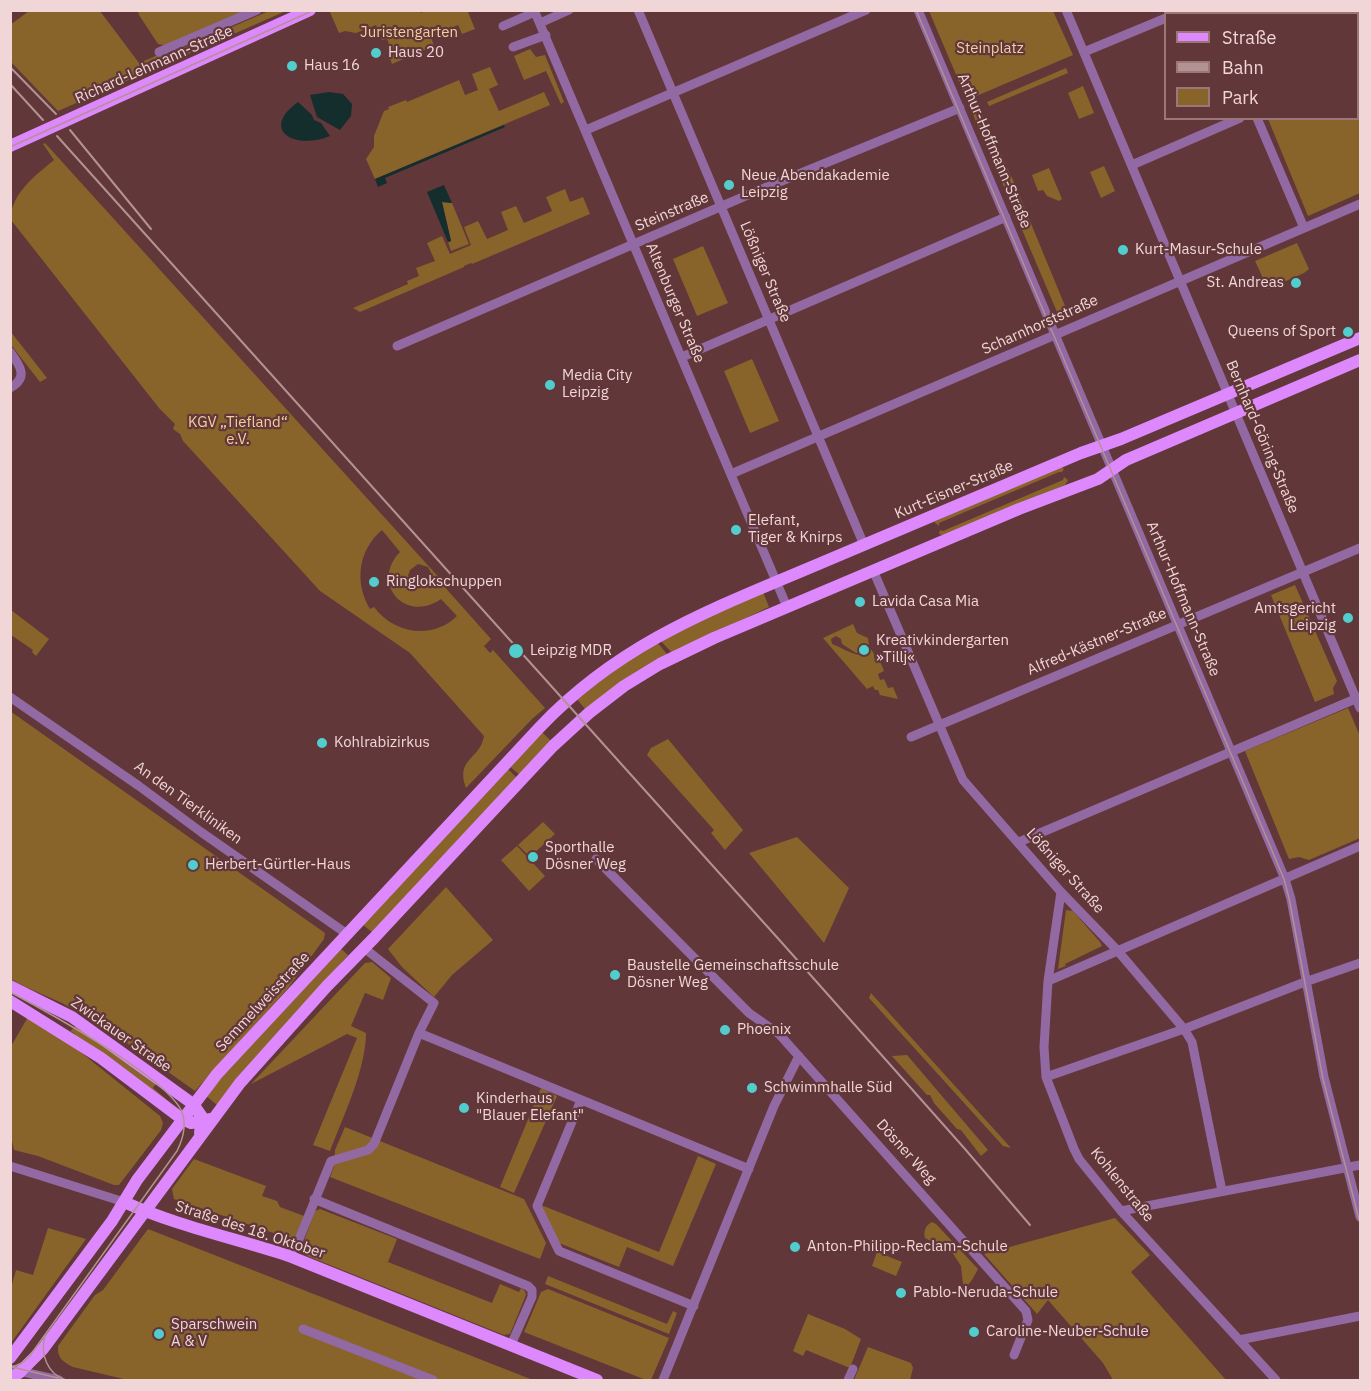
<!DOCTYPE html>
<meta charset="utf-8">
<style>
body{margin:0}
#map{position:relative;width:1371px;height:1391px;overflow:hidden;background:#613739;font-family:"IBM Plex Sans",sans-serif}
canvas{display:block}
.frame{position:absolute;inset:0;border:12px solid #f1d6d7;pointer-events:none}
.legend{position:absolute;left:1164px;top:12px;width:195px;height:108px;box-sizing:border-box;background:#613739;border:2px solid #9b7778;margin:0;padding:8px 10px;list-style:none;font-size:18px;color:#f1d6d7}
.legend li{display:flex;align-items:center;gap:12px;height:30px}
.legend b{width:30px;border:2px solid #9b7778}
</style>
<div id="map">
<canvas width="1371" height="1391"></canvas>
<div class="frame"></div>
<ul class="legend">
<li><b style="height:8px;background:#de88fe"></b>Straße</li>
<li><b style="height:8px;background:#b39293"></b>Bahn</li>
<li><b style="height:16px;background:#88642b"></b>Park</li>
</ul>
</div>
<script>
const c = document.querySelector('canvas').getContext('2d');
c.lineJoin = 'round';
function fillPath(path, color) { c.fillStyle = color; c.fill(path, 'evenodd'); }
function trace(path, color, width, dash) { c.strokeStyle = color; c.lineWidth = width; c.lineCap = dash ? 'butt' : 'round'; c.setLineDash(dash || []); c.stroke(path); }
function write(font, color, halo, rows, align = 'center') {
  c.font = font + ' "IBM Plex Sans",sans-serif'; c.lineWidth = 4.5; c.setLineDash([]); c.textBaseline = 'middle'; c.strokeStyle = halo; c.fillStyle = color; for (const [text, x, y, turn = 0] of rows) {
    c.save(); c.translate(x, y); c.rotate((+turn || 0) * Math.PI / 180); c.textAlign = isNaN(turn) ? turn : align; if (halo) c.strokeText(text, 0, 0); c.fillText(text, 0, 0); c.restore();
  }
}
fillPath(new Path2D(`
 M333,10H420L421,13L426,10L469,11L468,12L475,29L462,34L458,25L431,37L434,46L392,64L389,56L393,54L387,39L382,40L376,25L356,33L345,31L339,33L330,12Z
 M29,11H100L139,63L158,55H167L269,11H286L58,111L11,62L10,25Z
 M138,11H247L168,46L158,44L139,15Z
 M929,11H1053L1073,55L974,97L1013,180L1070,318L1064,321L1060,319Z
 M530,49L536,57L545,55L564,102L561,104L546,71L524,80L514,56Z
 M490,67L498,85L489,89L499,111L544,92L550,105L375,179L366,159L374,147V136L384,111L389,109L388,107L406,100L407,102L459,80L465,95L478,90L472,74Z
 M1066,68L1068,73L989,106L987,102Z
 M1083,86L1094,113L1079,119L1068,93Z
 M1358,86L1360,92V193L1308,216L1268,119L1358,118Z
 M45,143L443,582L442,584L491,639L484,646L490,653L493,650L545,708L532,719L466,788C455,758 480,760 484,736L410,653L320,591L206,466L183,441L180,434L173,429L175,424L159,408L11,220C10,194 36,175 54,160L43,144ZM382,530L400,552C370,583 405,624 441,599L457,616C433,640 394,634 374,607L370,609C354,583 358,550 382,530ZM418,564L428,567L431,573L429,582L420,587L413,585L408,576L410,570Z
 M1104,166L1115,191L1101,198L1090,172Z
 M1049,168L1062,199L1059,201L1047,196L1043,190L1038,191L1032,175Z
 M565,189L570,202L583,197L590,214L472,264L471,263L464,266V267L360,312L353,308L408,284L407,281L419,276L416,268L435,261L427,243L442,236L450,254L471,245L464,227L478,221L487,239L508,230L501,212L516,206L524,223L552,211L546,197Z
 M442,202L452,203L469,244L451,251L448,242L451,241Z
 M1297,243L1309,269L1304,273L1268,289L1255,261Z
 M703,246L728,303L697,316L673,259Z
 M10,332H11L47,378L40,382L11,345Z
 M752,359L779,421L750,433L724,371Z
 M1061,466L1064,469L1062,472H1059L939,523V526L934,522Z
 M1064,477L1068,480L1065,485L945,536L939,534L940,530L943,531L1063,480Z
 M1295,585L1337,681L1333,688L1334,694L1315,702L1271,595Z
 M763,592L769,607L672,653L659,639Z
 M11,610L49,639L36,656L32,652L33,650L11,635Z
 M853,624L857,633L868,638L869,646L867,651L856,653L842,644L841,639L836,636L831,639L832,644C843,648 853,656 865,655L871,649L874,654V659L878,656L884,671L878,674L880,680L884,679L888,688L893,687L898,699L880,695L878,690H875L873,686L867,689L823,638Z
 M656,641L667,654L586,710L576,698Z
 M1348,708L1360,736V838L1309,860L1299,857L1289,859L1245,751Z
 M10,711L325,933L324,939L288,988L195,1091C155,1062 115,1034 73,1009C53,997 30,991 11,979Z
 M542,732L552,742L520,775L509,766Z
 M668,739L743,830L725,850L711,833L714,830L647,755L651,748Z
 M507,768L517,778L373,933L362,924Z
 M543,822L555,834L530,857L518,845Z
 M797,837L849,888L824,943L749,853Z
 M517,846L545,876L529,891L501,860Z
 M446,887L493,940L452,975L434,997L402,967L388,949Z
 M1066,910L1073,911L1100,942L1102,946L1065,964L1066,966L1058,969Z
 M340,948L348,955L217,1105L205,1095Z
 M372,962L391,978L383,1000L365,993L351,1026L366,1033C366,1069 343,1117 330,1151L313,1145L357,1038L347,1034L251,1084L365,963Z
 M871,993L1011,1148L1003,1146L869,998Z
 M28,1017L63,1038L160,1116L163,1123L161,1130L119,1185H114L38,1156L14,1150L10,1132V1048Z
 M76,1026L157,1082L153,1088L173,1105L73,1036L75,1034L70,1031Z
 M907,1055L988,1150L981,1156L961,1130L957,1129L934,1103L930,1095H927L892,1056Z
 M541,1088L557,1096L514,1193L500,1187Z
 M345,1127L524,1199L546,1243L540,1259L330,1177L334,1167L335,1150Z
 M698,1156L716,1164L673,1266L627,1247L619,1267L559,1243L541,1205L659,1252Z
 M194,1159L266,1186L262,1196L277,1201L280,1207L304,1216L294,1240L174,1199L172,1189Z
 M320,1209L397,1239L388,1262L492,1303L500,1284L519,1292L521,1288L525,1291L526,1295L510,1334L504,1335L305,1255L301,1249L315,1211Z
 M1115,1218L1150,1255L1131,1272L1226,1380H1113L1103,1363L1048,1300L1037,1314L984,1254Z
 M932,1222L936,1224L978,1269L972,1280L967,1286L963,1284L961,1266L952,1252L925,1238C923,1231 926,1225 932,1222Z
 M48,1228L86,1239L11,1343V1288L16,1270L33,1275Z
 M148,1229L533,1380H128L73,1367C63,1362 57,1358 58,1346L95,1295L103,1290Z
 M877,1252L902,1262L896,1276L872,1266Z
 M548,1276L667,1324L673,1311L677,1313L669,1334L545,1284Z
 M548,1289L669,1338L651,1380H646L524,1332L541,1292Z
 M808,1314L845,1329L861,1339L850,1368L806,1350L803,1356L793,1351Z
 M868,1347L911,1363L913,1368L910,1380H854Z`), '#88642b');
fillPath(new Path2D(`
 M329,92L343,94L352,104L351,116L340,130L317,117L310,95Z
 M298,102L312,115L314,120L321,123L330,136C293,151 260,129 298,102Z
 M504,125L505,127L385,178L387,183L378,187L375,179Z
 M444,185L452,203L442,202L451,241L448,242L427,192Z`), '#142d2d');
trace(new Path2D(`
 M534,10L787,607
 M638,10L864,545
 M918,10L1285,879L1291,899L1324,1077L1360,1217
 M1066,10L1360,708
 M1175,14L1182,10
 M540,23L569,10
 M503,26L535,12
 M513,47L546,35
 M159,52L257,10
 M1084,52L1166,18
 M1257,118L1304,228
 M586,130L866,10
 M1132,165L1240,118
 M397,346L750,194L960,108
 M10,352C20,365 29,378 10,388
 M682,357L1006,217
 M731,474L1360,204
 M873,570L963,780L1061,892L1117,950L1184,1029L1192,1042L1222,1191
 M10,697L139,786L201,832L347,934
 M911,737L1360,548
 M1019,842L1360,697
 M596,859L749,1013L779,1034L1026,1311L1028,1320L1014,1355
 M1061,892L1048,981L1044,1047L1046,1077L1074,1149L1079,1159L1121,1211L1276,1380
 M1048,981L1360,846
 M419,1033L749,1169
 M1046,1077L1184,1029L1305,982L1360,963
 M581,1100L537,1206L559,1251L694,1306
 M10,1166L124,1202
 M314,1199L528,1286L532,1290V1297L511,1345
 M1121,1211L1360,1165
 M289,1256L297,1244L331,1161L368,1150L374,1144L419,1033L434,1003L364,948
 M303,1329L433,1380
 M1239,1340L1360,1316
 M10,1369L59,1380
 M663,1380L774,1106L799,1056
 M848,1380L853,1369`), '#9369a3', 9);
trace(new Path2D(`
 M1340,10L1342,14
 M1358,20L1360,27
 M1358,57L1360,65
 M10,146L310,10
 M10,986L72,1017L193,1104L202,1117L200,1133
 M10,1001L101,1058L182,1119L191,1123L211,1119
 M124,1202C177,1226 234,1238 289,1256L597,1380
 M10,1358L112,1221L137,1180L217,1074L540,727C622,641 715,608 821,563C908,526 995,490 1081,453L1121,439L1360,338
 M10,1378L19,1373L43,1349L240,1083L327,986L374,938L553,746L589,713L624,686L660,664L714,638L1019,509L1098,479L1126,460L1360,360`), '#de88fe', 12);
trace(new Path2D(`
 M916,10L1284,879L1289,898L1323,1079L1360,1223
 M1345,10L1346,14
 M1358,29L1360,36
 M10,147L314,10
 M10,992C46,1011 168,1078 182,1112C187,1126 183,1139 177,1151L29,1357L22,1363L10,1368
 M45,1336C40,1354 47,1374 66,1380
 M12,1367L58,1378`), '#b39293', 1.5);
trace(new Path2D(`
 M10,67L56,114
 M10,84L43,120
 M70,130L151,229
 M57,136L783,944L965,1149L1030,1225`), '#b39293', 2);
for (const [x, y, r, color] of [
 [376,53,6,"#52cdce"],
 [292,66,6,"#52cdce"],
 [729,185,6,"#52cdce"],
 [1123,250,6,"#52cdce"],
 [1296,283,6,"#52cdce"],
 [1348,332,6,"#52cdce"],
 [550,385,6,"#52cdce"],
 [736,530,6,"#52cdce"],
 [374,582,6,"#52cdce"],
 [860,602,6,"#52cdce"],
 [1348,618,6,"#52cdce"],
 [864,650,6,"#52cdce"],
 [516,651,8,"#52cdce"],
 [322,743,6,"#52cdce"],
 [533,857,6,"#52cdce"],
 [193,865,6,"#52cdce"],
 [615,975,6,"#52cdce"],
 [725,1030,6,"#52cdce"],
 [752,1088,6,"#52cdce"],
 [464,1108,6,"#52cdce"],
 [795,1247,6,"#52cdce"],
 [901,1293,6,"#52cdce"],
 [974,1332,6,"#52cdce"],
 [159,1334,6,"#52cdce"]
]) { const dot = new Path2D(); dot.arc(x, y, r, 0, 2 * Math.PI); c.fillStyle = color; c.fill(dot); trace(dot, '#613739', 2); }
write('15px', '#f2cf9f', '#613739', [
 ["Juristengarten",409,33],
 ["Steinplatz",990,49],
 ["KGV „Tiefland“",238,423],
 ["e.V.",238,440]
]);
write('15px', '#f1d6d7', '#613739', [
 ["Haus 20",388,53],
 ["Haus 16",304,66],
 ["Neue Abendakademie",741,176],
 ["Leipzig",741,193],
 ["Kurt-Masur-Schule",1135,250],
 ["St. Andreas",1284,283,"right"],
 ["Queens of Sport",1336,332,"right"],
 ["Media City",562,376],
 ["Leipzig",562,393],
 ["Elefant,",748,521],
 ["Tiger & Knirps",748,538],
 ["Ringlokschuppen",386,582],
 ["Lavida Casa Mia",872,602],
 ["Amtsgericht",1336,609,"right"],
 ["Leipzig",1336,626,"right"],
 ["Kreativkindergarten",876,641],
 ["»Tillj«",876,658],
 ["Leipzig MDR",530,651],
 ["Kohlrabizirkus",334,743],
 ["Sporthalle",545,848],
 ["Dösner Weg",545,865],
 ["Herbert-Gürtler-Haus",205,865],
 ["Baustelle Gemeinschaftsschule",627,966],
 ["Dösner Weg",627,983],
 ["Phoenix",737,1030],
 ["Schwimmhalle Süd",764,1088],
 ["Kinderhaus",476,1099],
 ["\"Blauer Elefant\"",476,1116],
 ["Anton-Philipp-Reclam-Schule",807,1247],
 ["Pablo-Neruda-Schule",913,1293],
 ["Sparschwein",171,1325],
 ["A & V",171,1342],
 ["Caroline-Neuber-Schule",986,1332]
], 'left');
write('15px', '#f1d6d7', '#613739', [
 ["Richard-Lehmann-Straße",154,65,-24],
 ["Arthur-Hoffmann-Straße",994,151,67],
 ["Steinstraße",672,212,-23],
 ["Lößniger Straße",765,272,67],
 ["Altenburger Straße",675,303,67],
 ["Scharnhorststraße",1040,325,-24],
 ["Bernhard-Göring-Straße",1262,437,67],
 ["Kurt-Eisner-Straße",954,490,-23],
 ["Arthur-Hoffmann-Straße",1183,599,67],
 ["Alfred-Kästner-Straße",1097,642,-23],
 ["An den Tierkliniken",188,803,36],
 ["Lößniger Straße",1065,871,48],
 ["Semmelweisstraße",263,1002,-47],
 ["Zwickauer Straße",121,1035,35],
 ["Dösner Weg",906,1152,48],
 ["Kohlenstraße",1122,1185,51],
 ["Straße des 18. Oktober",250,1230,18]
]);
</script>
